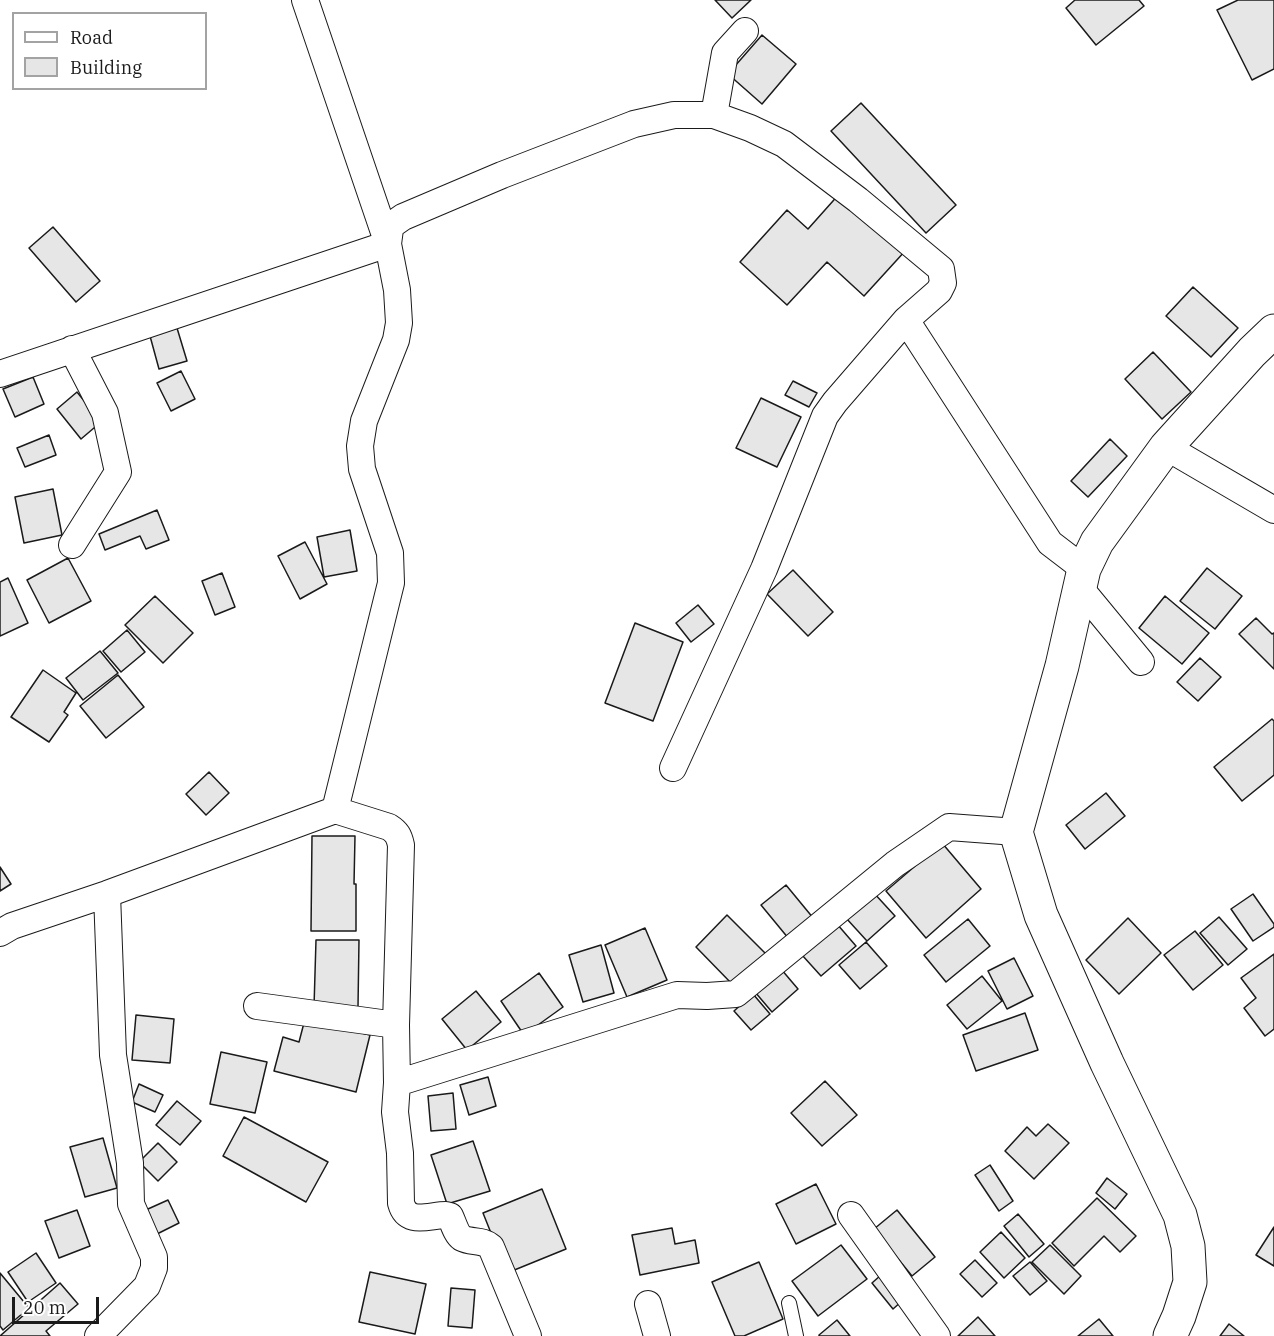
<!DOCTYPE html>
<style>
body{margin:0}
#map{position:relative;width:1274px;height:1336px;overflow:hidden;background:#fff;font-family:"IBM Plex Serif",serif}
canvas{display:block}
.legend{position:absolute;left:12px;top:12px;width:195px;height:78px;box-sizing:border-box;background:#fff;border:2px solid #a3a3a3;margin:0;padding:8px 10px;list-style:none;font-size:18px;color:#1a1a1a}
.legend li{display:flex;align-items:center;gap:12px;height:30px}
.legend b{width:30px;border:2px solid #a3a3a3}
.scale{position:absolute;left:12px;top:1297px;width:87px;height:27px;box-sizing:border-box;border:3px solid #1a1a1a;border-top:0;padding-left:8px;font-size:18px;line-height:21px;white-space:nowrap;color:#1a1a1a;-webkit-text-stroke:4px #fff;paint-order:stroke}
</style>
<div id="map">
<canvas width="1274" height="1336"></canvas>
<ul class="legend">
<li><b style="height:8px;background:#fff"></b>Road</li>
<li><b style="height:16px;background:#e6e6e6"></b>Building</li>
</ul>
<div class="scale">20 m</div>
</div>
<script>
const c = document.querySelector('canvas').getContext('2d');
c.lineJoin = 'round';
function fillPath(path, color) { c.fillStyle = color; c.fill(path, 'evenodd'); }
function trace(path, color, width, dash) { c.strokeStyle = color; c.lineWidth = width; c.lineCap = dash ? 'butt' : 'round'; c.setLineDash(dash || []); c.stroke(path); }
const building = new Path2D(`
 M715,0H751L732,18Z
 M1075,0H1139L1144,6L1096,45L1066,8Z
 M1238,0H1274V69L1252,80L1217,10Z
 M762,35L796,64L762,104L728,74Z
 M861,103L956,205L926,233L831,131Z
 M841,192L906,250L864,296L827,262L787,305L740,262L787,210L808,229Z
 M53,227L100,281L76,302L29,248Z
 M1193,287L1238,328L1211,357L1166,316Z
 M177,328L187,361L159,369L150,336Z
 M1153,352L1191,392L1162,419L1125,379Z
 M181,371L195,399L171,411L157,383Z
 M33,377L44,404L15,417L3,389Z
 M793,381L817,393L809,407L785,395Z
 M77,392L101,422L81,439L57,409Z
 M761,398L801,417L777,467L736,448Z
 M49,435L56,455L25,467L17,448Z
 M1110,439L1127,456L1088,497L1071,481Z
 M53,489L62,535L24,543L15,497Z
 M157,510L169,540L146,549L140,536L105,550L99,534Z
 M350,530L357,571L324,577L317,537Z
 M305,542L327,584L300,599L278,556Z
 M68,558L91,601L49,623L27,580Z
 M1207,568L1242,596L1215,629L1180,601Z
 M793,570L833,612L808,636L767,594Z
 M222,573L235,607L215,615L202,581Z
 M8,578L28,623L0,636V582Z
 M155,596L193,633L163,663L125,625Z
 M1165,596L1209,633L1182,664L1139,628Z
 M698,605L714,624L691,642L676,623Z
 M1256,618L1272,634L1274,633V669L1239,634Z
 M635,623L683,642L653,721L605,703Z
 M127,630L145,652L121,672L103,651Z
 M100,651L118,673L83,700L66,678Z
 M1200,658L1221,677L1198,701L1177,682Z
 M43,670L76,693L64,712L68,715L49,742L11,717Z
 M118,675L144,707L106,738L80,706Z
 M1272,719L1274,721V775L1242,801L1214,767Z
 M209,772L229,793L206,815L186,794Z
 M1106,793L1125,816L1085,849L1066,825Z
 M312,836H355L354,884H356V931H311Z
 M942,843L981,889L926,938L886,891Z
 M0,867L11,884L0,891Z
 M786,885L814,919L789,939L761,905Z
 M873,892L895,916L867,941L846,918Z
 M1253,894L1274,924V927L1253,941L1231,909Z
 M727,915L766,954L734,986L696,947Z
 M1219,917L1247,949L1228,965L1200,933Z
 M1128,918L1161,953L1119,994L1086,960Z
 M968,919L990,946L946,982L924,955Z
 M837,924L856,946L821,976L802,955Z
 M645,928L667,980L627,997L605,945Z
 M1195,931L1223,965L1193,990L1164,955Z
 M316,940H359L358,1007H314Z
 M866,942L887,966L860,989L839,965Z
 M601,945L614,993L583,1002L569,955Z
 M1274,954V1029L1265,1036L1244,1008L1256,998L1241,978Z
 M1014,958L1033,996L1007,1009L988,971Z
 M781,969L798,989L772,1012L755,992Z
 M539,973L563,1007L524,1035L501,1001Z
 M982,976L1002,1001L967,1029L947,1005Z
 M476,991L501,1022L467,1050L442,1019Z
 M753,994L770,1014L751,1030L734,1011Z
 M1025,1013L1038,1050L976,1071L963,1035Z
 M136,1015L174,1019L170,1063L132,1060Z
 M305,1019L370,1035L356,1092L274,1071L283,1037L299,1042Z
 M221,1052L267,1062L255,1113L210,1104Z
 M488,1077L496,1106L469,1115L460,1085Z
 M825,1081L857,1115L822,1146L791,1113Z
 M139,1084L163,1095L155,1112L132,1102Z
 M453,1093L456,1129L431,1131L428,1096Z
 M177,1101L201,1121L180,1145L156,1125Z
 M244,1117L328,1162L306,1202L223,1156Z
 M1048,1124L1069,1143L1034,1179L1005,1151L1027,1127L1036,1136Z
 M103,1138L117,1188L85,1197L70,1147Z
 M473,1141L490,1191L447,1204L431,1155Z
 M158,1143L177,1162L158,1181L139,1162Z
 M990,1165L1013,1201L999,1211L975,1175Z
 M1107,1178L1127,1194L1115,1209L1096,1193Z
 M816,1184L836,1224L796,1244L776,1204Z
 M542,1189L566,1249L507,1273L483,1213Z
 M1097,1198L1136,1236L1120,1252L1104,1236L1074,1266L1052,1243Z
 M168,1200L179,1223L151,1237L139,1213Z
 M77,1210L90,1246L59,1258L45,1221Z
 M897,1210L935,1257L912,1276L874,1229Z
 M1018,1214L1044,1244L1029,1257L1004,1226Z
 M1274,1227V1266L1256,1255Z
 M672,1228L675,1244L695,1240L699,1263L640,1275L632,1235Z
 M1001,1232L1025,1258L1004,1278L980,1252Z
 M841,1245L867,1279L818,1316L792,1281Z
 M1050,1245L1081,1276L1064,1294L1032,1262Z
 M36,1253L56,1283L28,1302L8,1272Z
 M975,1260L997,1283L982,1297L960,1274Z
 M759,1262L783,1319L744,1336H735L712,1282Z
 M1030,1262L1047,1281L1030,1295L1013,1276Z
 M370,1272L426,1284L415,1334L359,1322Z
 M0,1273L29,1308L3,1330L0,1326Z
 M881,1275L902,1301L893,1309L872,1283Z
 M60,1283L78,1304L46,1331L50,1336H0Z
 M451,1288L475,1290L472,1328L448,1326Z
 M978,1317L995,1336H958Z
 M1099,1319L1113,1336H1078Z
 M837,1320L850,1336H819V1335Z
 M1229,1324L1244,1336H1220Z`);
fillPath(building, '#e6e6e6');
trace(building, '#1a1a1a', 1.5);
const lane = new Path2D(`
 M789,1303L796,1336`);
const street = new Path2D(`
 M714,115L725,53L745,31
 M72,349L105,413L118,472L72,545
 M0,374L388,244L305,0
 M1166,447L1274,510
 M1080,588L1141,662
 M673,768L764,569L825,416L835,402L906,320
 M0,933L12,926L107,894L335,810
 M257,1006L396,1025
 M397,1083L677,995L707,996L736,994L895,864L949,827L1016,832
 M851,1215L937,1336
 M648,1304L657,1336
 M98,1336L147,1286L154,1268V1257L131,1204L130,1163L113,1055L107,894
 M528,1336L491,1247C482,1239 471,1243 462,1238C456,1234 453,1222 450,1216L446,1215C429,1215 407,1226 401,1203L400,1153L395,1112L397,1083L396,1025L401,845C399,836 397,832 389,827L335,810L391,583L390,553L362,469L360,446L364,421L396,340L399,323L397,290L388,244L390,229L393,224L403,217L502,175L634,124L674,115H714L750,128L784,144L858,200L941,269L943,283L939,291L906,320L1050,543L1084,569`);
const secondary = new Path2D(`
 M1170,1336L1179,1316L1190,1282L1188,1246L1180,1215L1107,1063L1041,915L1016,832L1062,666L1084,569L1097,542L1166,447L1252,352L1274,331`);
trace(lane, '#1a1a1a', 16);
trace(street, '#1a1a1a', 28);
trace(secondary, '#1a1a1a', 35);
trace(lane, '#fff', 14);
trace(street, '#fff', 26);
trace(secondary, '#fff', 33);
</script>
